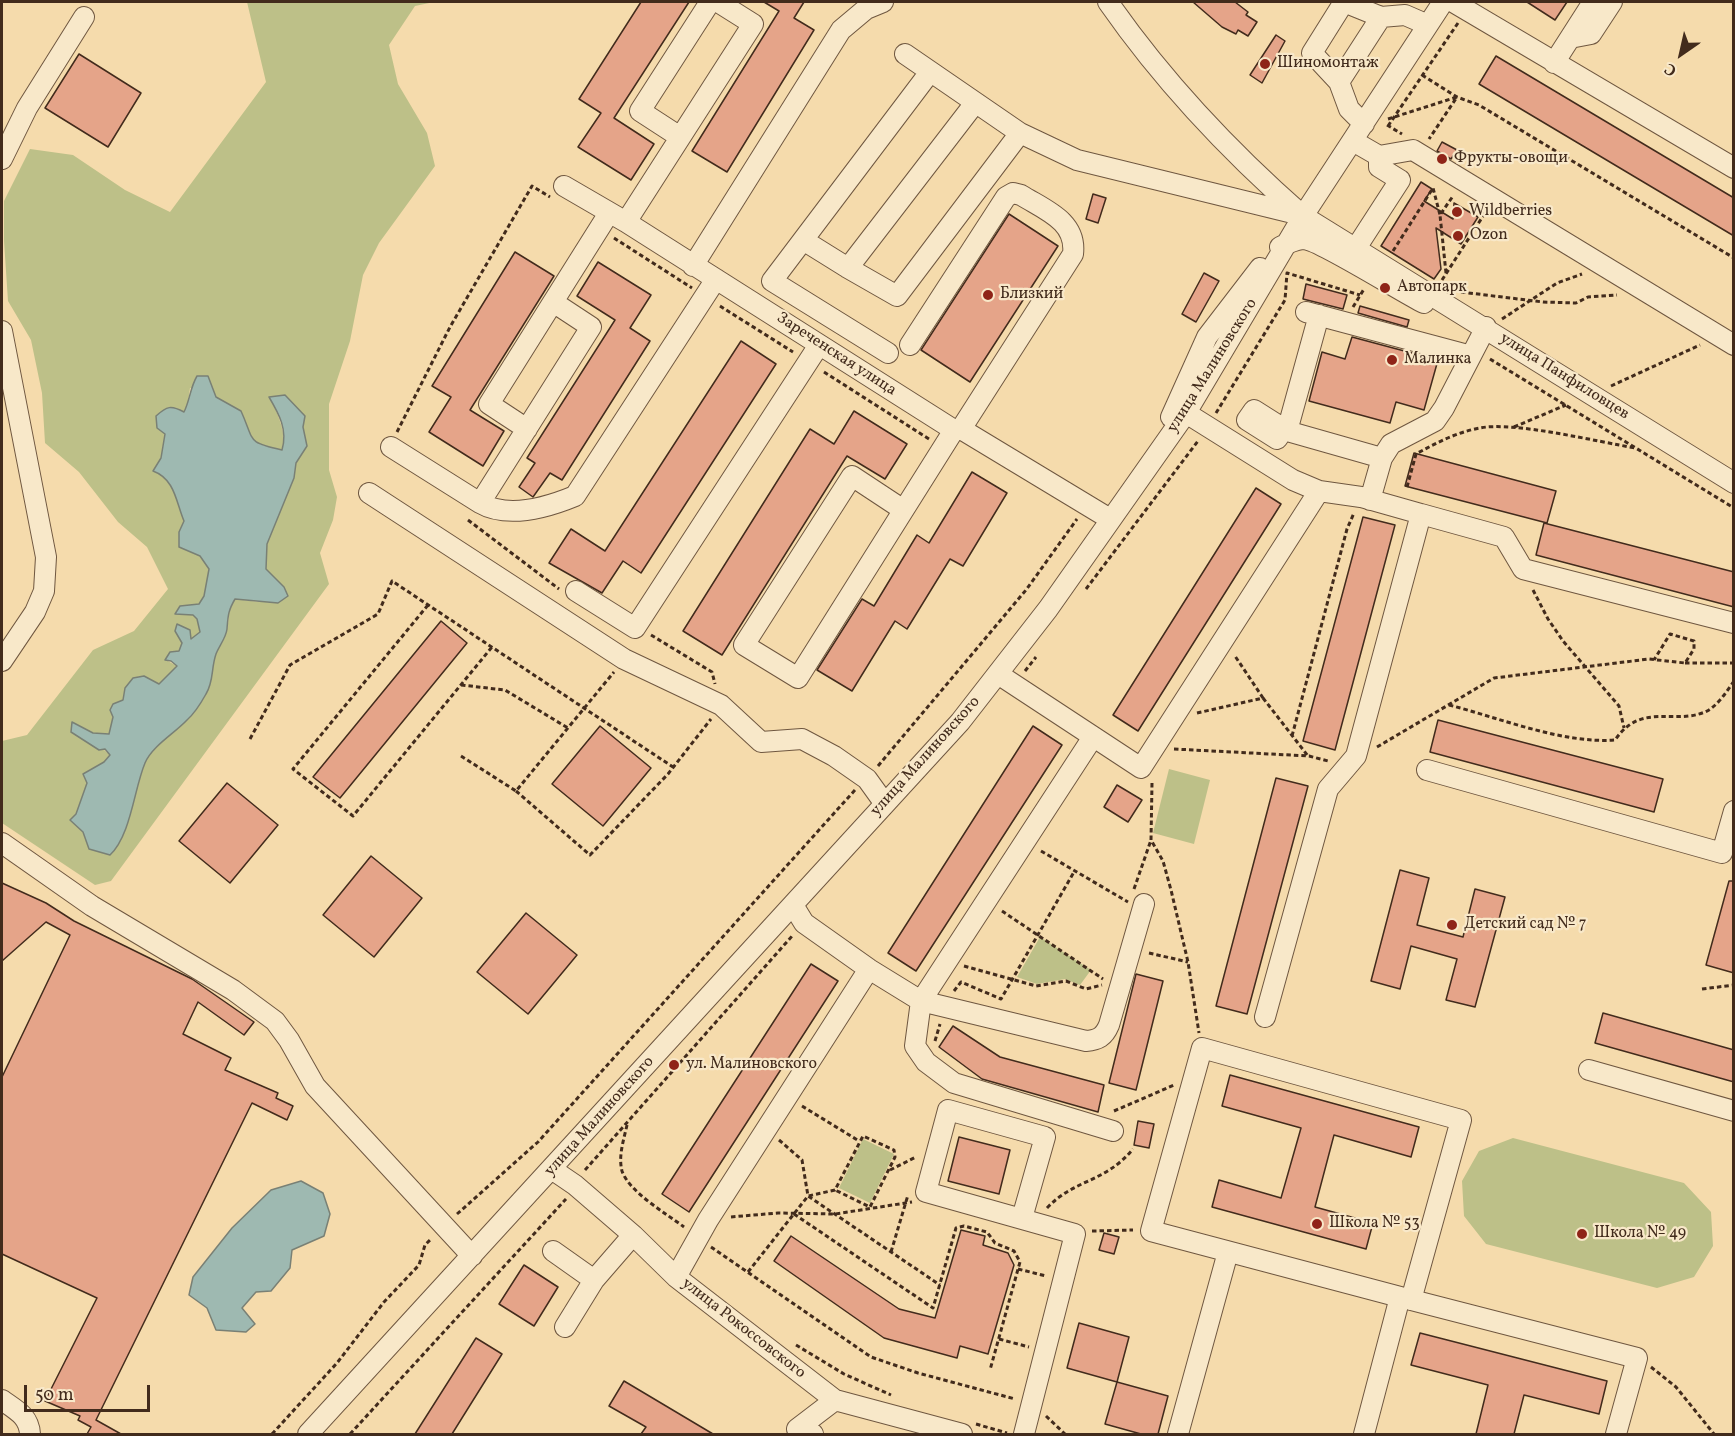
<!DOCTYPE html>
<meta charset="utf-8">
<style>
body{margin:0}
#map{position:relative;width:1735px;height:1436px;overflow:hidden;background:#f5dbac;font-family:Vollkorn,serif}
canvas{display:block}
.frame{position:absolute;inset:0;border:3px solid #422b1c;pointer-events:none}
.north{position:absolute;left:1651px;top:24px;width:60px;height:60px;-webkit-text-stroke:4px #f8e8c9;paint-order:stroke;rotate:214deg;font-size:16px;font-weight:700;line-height:24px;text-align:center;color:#422b1c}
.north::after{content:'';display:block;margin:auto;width:21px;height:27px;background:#422b1c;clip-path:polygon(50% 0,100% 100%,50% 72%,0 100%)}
.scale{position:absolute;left:24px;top:1385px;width:126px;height:27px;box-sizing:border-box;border:3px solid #422b1c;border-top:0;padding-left:8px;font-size:18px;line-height:21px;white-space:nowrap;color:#422b1c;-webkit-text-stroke:4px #f8e8c9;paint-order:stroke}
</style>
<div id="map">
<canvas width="1735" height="1436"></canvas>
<div class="frame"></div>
<div class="north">С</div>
<div class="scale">50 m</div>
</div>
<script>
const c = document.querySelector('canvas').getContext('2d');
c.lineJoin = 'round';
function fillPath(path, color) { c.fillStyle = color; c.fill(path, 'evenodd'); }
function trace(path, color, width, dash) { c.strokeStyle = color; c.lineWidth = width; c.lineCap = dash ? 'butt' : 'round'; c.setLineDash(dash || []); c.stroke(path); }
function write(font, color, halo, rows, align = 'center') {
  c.font = font + ' Vollkorn,serif'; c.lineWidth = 4.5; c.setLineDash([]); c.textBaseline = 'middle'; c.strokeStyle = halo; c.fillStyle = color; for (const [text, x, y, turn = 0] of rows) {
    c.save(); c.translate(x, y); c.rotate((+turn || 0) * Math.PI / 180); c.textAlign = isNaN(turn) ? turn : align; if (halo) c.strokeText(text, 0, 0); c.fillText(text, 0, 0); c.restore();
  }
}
fillPath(new Path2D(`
 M247,2H434L415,6L389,45L398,84L427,133L435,166L379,243L363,275L350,341L329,404V470L337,497L333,520L320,553L329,584L111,881L95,885L2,823V741L27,735L93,650L134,631L168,589L147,547L118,522L79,472L45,443L42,393L31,340L8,301L4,241V201L30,149L73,155L125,190L170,212L266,82ZM190,388L216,397L241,411C255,442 246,442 282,450C287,429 277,415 270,397L285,396L303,427L307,446L296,463L294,478L267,544L266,569L284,587L259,602L235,599C225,616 231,618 226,633C224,641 219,647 216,654C210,669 213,683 204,698C199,705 194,714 187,720C175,733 152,745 145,763C134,789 131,835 110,855L89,849L83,832L71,820L76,814L87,783L83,774L104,762L110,755L72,722L93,733L109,734L112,727L113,704L123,700L125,688L144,676L159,685L177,666L166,660L179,651L182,643L175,631L177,624L190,630V640L200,632L197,619L193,615L175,613L180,606L199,604L204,596L209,569L200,556L188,551L179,532L184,521L173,488L161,474V458L165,434L184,412L188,403Z
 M1169,769L1210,780L1194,844L1153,833Z
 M1040,937L1091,970L1080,985L1065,979L1037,984L1017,977Z
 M1513,1138L1684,1183L1711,1212L1713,1246L1694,1277L1657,1288L1486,1244L1464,1216L1462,1181L1479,1151Z
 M863,1139L894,1154L870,1203L839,1188Z`), '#bdc088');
const water = new Path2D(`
 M197,376H208L216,397L241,411C255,442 246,442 282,450C288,430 279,414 269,397L285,395L305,416L303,427L307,446L296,463L294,478L267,544L266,569L284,587L288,596L278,603L235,599C228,611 228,616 227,629C226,638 219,646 216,654C211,668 214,681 206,694C201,703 195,713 187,720C175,733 152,746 145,763C134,789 131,835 110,855L89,849L83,832L70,820L76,814L87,783L83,774L104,762L110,755L105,749L99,750L71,732L72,722L93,733L109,734L113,717L110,710L113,704L123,700L125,688L133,678L144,676L159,684L177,666L171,661L165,660L170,652L179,651L182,643L175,631L177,624L190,630L191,639L200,632L197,619L193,615L175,614L180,606L199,604L204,596L209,569L200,556L179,547V532L184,521C176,502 175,479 153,471L161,458L165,434L157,428L156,416C167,406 171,405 184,412C190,400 190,388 197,376Z
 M301,1181L323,1193L330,1214L324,1236L292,1250L290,1268L271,1291L256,1292L242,1308L255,1324L246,1332L216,1330L207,1308L189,1295L193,1277L232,1228L271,1190Z`);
fillPath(water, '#9eb9b1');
trace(water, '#798075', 1.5);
const building = new Path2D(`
 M641,2H689L614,118L654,144L631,180L578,147L601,113L579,99Z
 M764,2H804L794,18L814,30L727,172L692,151L779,11Z
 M1193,2H1235L1248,12L1246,15L1257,22L1248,36L1238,30L1236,34L1222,27Z
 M1527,2H1567L1555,20Z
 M1276,35L1285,41L1262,83L1250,75Z
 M79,54L141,93L108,147L45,108Z
 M1496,56L1734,198V236L1479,84Z
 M1442,142L1457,150L1451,159L1437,151Z
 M1421,182L1432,189L1424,201L1453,219L1454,203L1478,217L1461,244L1436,228L1441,269L1434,279L1381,246Z
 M1093,194L1106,198L1098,223L1086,219Z
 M1009,214L1058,246L970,382L921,350Z
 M515,252L554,276L470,410L504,431L483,466L429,432L451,397L432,386Z
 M598,262L651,295L630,328L650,341L562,480L550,473L533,497L519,487L535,463L527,458L615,320L577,296Z
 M1204,273L1219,281L1196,322L1182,314Z
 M1306,284L1347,295L1343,309L1303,299Z
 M1360,306L1409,320L1407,327L1358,313Z
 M1352,337L1438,360L1424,410L1396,402L1390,423L1309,401L1322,352L1345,359Z
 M741,341L776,364L641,573L623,561L602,593L549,563L571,529L605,551Z
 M854,411L907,444L885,479L847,456L722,655L683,631L810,429L834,444Z
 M1414,453L1556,491L1547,523L1405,486Z
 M972,472L1007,493L963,566L950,559L907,629L895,621L852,691L817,670L862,599L874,606L917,535L929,543Z
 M1256,488L1281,504L1138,731L1113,715Z
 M1363,517L1395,525L1335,750L1303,741Z
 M1544,523L1734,572V607L1536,555Z
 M441,621L467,643L340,798L313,777Z
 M1438,720L1663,779L1654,812L1430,752Z
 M600,726L651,768L603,826L552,784Z
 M1033,726L1062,745L916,971L888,953Z
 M1276,778L1308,786L1247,1014L1216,1006Z
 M227,783L278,825L230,883L179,841Z
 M1117,785L1142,800L1128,822L1104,807Z
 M371,856L422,898L374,957L323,915Z
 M1400,870L1429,878L1417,925L1463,937L1475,889L1505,897L1475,1007L1446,1000L1457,959L1411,946L1400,989L1371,981Z
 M1729,881H1734V973L1706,965Z
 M2,883L46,903L74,921L192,979L254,1022L244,1035L198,1002L183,1034L231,1058L225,1070L278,1093L276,1098L293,1106L287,1120L252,1103L96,1420L121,1434H87L91,1427L78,1420L80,1416L45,1401L97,1298L2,1254V1077L70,935L46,922L2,961Z
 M526,913L577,955L528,1014L477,972Z
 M811,964L838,981L689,1212L662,1194Z
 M1136,974L1163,981L1136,1090L1109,1083Z
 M1603,1013L1734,1050V1082L1595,1043Z
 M953,1026L1000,1057L1104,1085L1098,1112L982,1079L939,1047Z
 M1230,1075L1419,1127L1411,1157L1334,1135L1315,1207L1373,1223L1366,1249L1212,1207L1219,1180L1281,1198L1301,1128L1222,1106Z
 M1138,1121L1154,1124L1149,1148L1134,1145Z
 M959,1137L1010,1150L999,1194L948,1181Z
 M961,1230L985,1236L983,1245L1008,1253L1014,1265L988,1354L960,1346L957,1358L884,1338L774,1261L791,1236L899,1309L935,1318Z
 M1104,1233L1119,1237L1114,1254L1099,1250Z
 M524,1265L558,1287L534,1326L499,1304Z
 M1079,1323L1129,1337L1117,1382L1067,1368Z
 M1420,1333L1607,1381L1599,1414L1524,1395L1514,1434H1476L1488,1385L1411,1365Z
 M476,1338L502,1354L452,1434H415Z
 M624,1381L713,1434H641L646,1427L609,1406Z
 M1117,1382L1168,1396L1158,1434H1141L1105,1424Z`);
fillPath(building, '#e5a489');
trace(building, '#422b1c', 1.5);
const minor = new Path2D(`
 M1108,2C1163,81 1230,152 1303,216L1734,483
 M1453,2L1734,168
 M1570,38L1591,34L1612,2
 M905,54L1020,133L1077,160L1301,215
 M1554,63L1593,2
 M1339,82L1381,17
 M975,103L848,268L897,296L1020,133
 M1364,124L1349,109L1339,82L1312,53L1344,2L1381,17L1405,15L1428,25
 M680,137L640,111L710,2
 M1353,141L1379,156L1413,150L1734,345
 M2,159L27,108L84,17
 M564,186L626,222L954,430L961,429L1110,519
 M609,213L553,302L591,327L480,503C508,519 546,508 575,496L716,279
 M626,222L753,24L718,2
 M803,240L848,268
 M1280,247C1286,244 1294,240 1302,239C1317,238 1403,293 1424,303
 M1356,248L1400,180L1379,167V156
 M693,266L841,30L866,9L883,2
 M1306,312L1471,356
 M2,331L46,557L44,591L35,612L2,661
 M910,345L1006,197L1013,193L1021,195C1045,210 1077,221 1073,254L961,429
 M888,353L772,281L930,72
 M1186,413L1293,480L1319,491L1361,497L1421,514
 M1171,417L1207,337L1260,268
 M527,429L489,404L553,302
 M1284,429L1277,439L1247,420L1254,410L1284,429L1287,431L1319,315
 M1287,431L1382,458
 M391,447L480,503
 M369,493L624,659L721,705L761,742L802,739L834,756L867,779L885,804
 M1370,500L1382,458L1391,444L1435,421L1444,408L1486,327
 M902,509L852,476L744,645L798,678L954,430
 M576,591L635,628L819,345
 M998,674L1141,768L1319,491
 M1093,737L921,1001L915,1046L926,1062L954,1083L1113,1131
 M1427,770L1722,853L1734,811
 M2,843L92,906L233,990L275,1021L289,1040L315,1086L472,1256
 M793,905L804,923L869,969L921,1001L1086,1041C1098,1040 1104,1037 1109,1025L1144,904
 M1265,1017L1328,789L1356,756L1421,514L1504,537L1523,569L1734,623
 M1589,1070L1734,1111
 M553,1170L575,1185L633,1235L676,1277L835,1400L962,1434
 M1022,1218L1045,1137L948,1110L926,1192L1075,1234L1024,1434
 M553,1251L594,1280
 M676,1277L708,1220L869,969
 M1400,1297L1151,1231L1202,1048L1461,1120L1411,1300
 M565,1327L594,1280L633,1235
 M2,1400C16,1410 29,1416 30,1434
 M308,1434L960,722L1048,609L1186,413L1303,216L1443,2
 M813,1434L797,1429L835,1400
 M1178,1434L1228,1252
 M1364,1434L1400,1297L1637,1358L1616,1434`);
trace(minor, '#6f5740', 22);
trace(new Path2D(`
 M1422,75L1457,97L1479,105L1734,258
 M1388,119L1457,97L1429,139
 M1387,125L1402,134
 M1388,126L1458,23
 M614,238L692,288
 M1393,251L1433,188L1440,215
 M1446,273L1440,215L1453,196
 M1442,280L1485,213
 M1461,292L1543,302L1576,303L1588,297L1617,295
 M720,306L793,352
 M1353,307L1364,289
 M1502,319L1557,283L1582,274
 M1490,359L1734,508
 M824,372L929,439
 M1611,386L1700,345
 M1216,413L1285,300L1287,273L1360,295
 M1514,427L1566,405
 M397,432L450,327L532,186L550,197
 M1407,487L1416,454C1436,443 1457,432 1480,428C1514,421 1598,442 1636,448
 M468,520L559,589
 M1086,589L1198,441
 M1533,590L1548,619L1563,641L1619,706L1624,728
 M428,605L293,769L353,816L492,647
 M651,635L712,672L715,684
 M1685,663H1734
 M1025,671L1036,657
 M461,685L505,690L568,728
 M1263,698L1308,756
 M1449,705C1500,718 1563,744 1615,740C1641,702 1673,725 1705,712C1717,707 1727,691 1734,681
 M1197,713L1263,698L1235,656
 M1292,736L1347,529L1354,513
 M250,739L290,665L378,614L392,581L673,767
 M1377,747L1494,678L1649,659L1685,663L1694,649V641L1670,634L1654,660
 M1174,749L1309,756L1328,761
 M461,756L516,791L614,672
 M878,766L1026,590L1077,519
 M1152,783L1151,840L1163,861L1171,890L1188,962L1199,1033
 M516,791L590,855L668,774L711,719
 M1041,851L1128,902
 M1134,889L1151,840
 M1002,911L1103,979
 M1149,953L1188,962
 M964,966L1036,986L1066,981L1086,989L1102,985
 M1702,989L1734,985
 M954,991L961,982L1001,999L1074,872
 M935,1041L940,1024
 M802,1106L859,1141
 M1114,1111L1174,1085
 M627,1125C624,1139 618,1156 622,1171C629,1192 667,1214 684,1227
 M779,1140L802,1160L808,1196L940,1285
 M585,1170L793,935
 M890,1170L916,1157
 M1047,1208C1074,1179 1105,1183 1133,1149
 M457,1214L538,1142L855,790
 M794,1214L933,1308L956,1228L964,1226L987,1232L995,1243L1014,1251L1020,1262L990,1370
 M731,1217L778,1213L835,1214L912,1202
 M1092,1231L1133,1230
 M711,1247L871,1357L918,1373L1015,1399
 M891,1252L908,1195
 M1018,1269L1046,1276
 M748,1272L808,1196L835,1190L863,1136L894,1150L895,1157L870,1207L835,1190
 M999,1339L1029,1347
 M796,1345L844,1374L891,1395
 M1651,1367L1676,1387L1714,1434
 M1046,1416L1065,1434
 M976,1424L1007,1433
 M272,1434L337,1363L384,1302L419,1265L425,1245L431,1239
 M350,1434L566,1199`), '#422b1c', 3, [4.5, 3]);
trace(minor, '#f8e8c9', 20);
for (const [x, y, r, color] of [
 [1265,64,6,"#8f2418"],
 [1442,159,6,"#8f2418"],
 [1457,212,6,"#8f2418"],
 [1458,236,6,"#8f2418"],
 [1385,288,6,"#8f2418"],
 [988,295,6,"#8f2418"],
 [1392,360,6,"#8f2418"],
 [1452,925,6,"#8f2418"],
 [674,1065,6,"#8f2418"],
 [1317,1224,6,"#8f2418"],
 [1582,1234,6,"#8f2418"]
]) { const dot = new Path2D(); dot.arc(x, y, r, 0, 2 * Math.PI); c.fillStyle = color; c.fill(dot); trace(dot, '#f8e8c9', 2); }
write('16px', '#422b1c', '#f8e8c9', [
 ["Шиномонтаж",1277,64],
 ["Фрукты-овощи",1454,159],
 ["Wildberries",1469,212],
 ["Ozon",1470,236],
 ["Автопарк",1397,288],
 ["Близкий",1000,295],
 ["Малинка",1404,360],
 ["Детский сад № 7",1464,925],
 ["ул. Малиновского",686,1065],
 ["Школа № 53",1329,1224],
 ["Школа № 49",1594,1234]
], 'left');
write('16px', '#422b1c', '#f8e8c9', [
 ["Зареченская улица",836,355,33],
 ["улица Малиновского",1213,366,-58],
 ["улица Панфиловцев",1564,377,32],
 ["улица Малиновского",926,757,-48],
 ["улица Малиновского",600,1117,-48],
 ["улица Рокоссовского",743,1329,38]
]);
</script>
